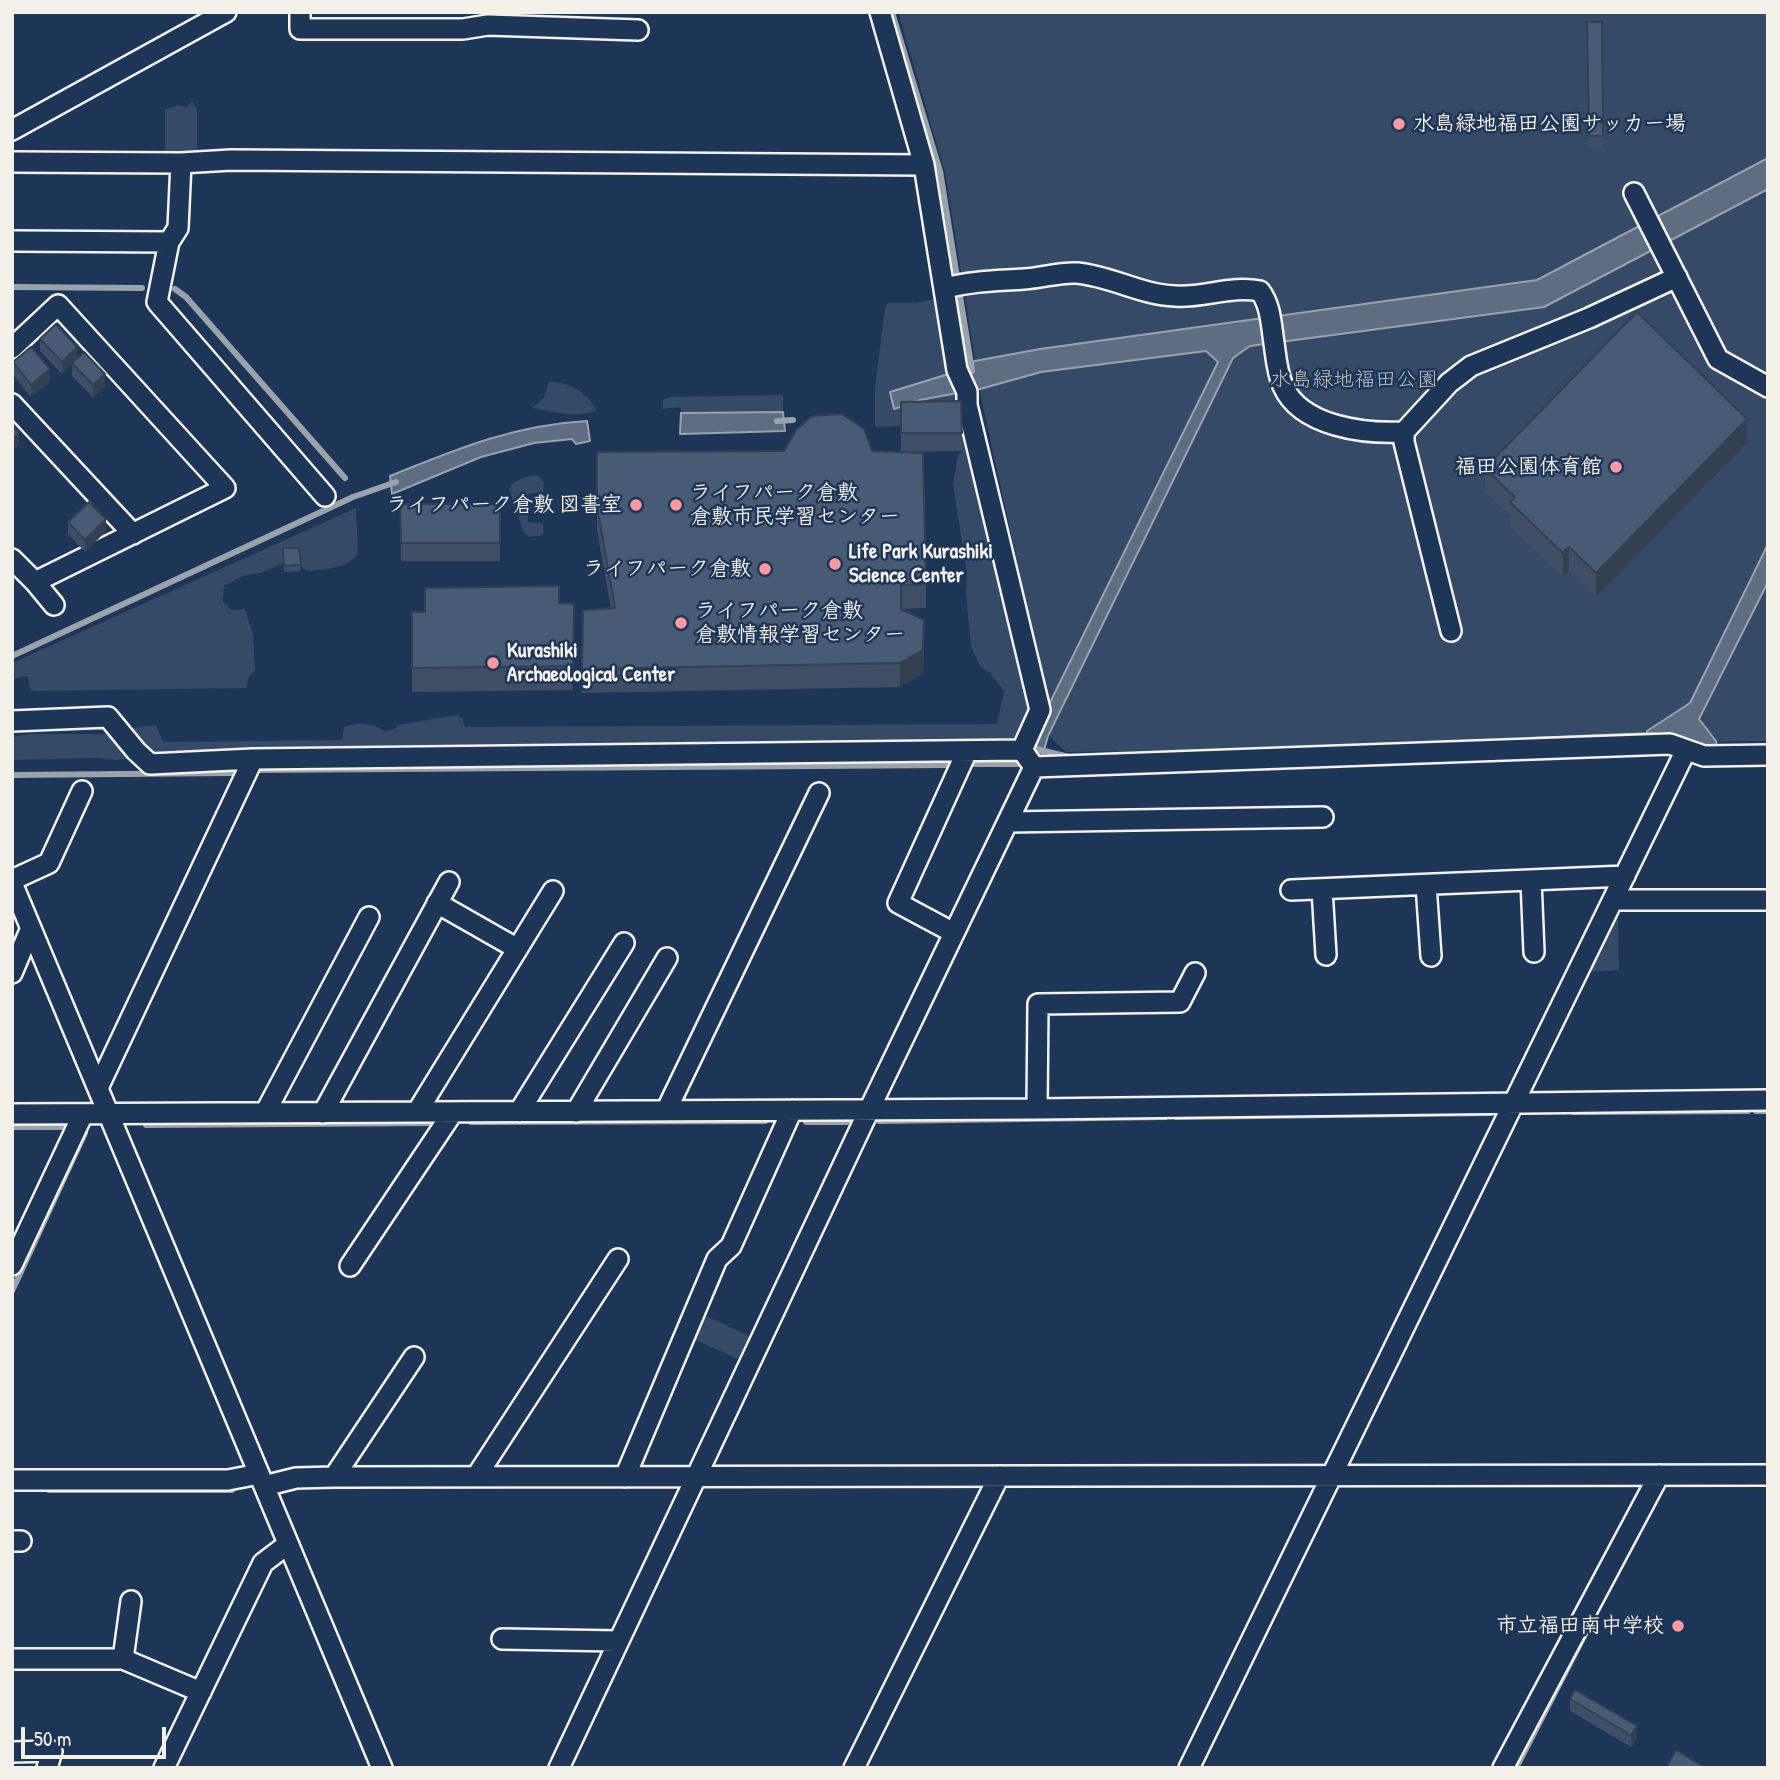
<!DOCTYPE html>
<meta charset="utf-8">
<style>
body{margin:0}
#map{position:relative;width:1780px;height:1780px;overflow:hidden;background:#1d3557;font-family:"Patrick Hand",sans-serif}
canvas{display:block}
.frame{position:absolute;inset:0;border:14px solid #f4f1e8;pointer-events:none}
.scale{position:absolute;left:21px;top:1727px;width:145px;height:32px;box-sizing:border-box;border:4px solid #f4f1e8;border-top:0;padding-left:9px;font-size:21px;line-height:24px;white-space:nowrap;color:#f4f1e8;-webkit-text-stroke:5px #1d3557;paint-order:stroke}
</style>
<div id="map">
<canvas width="1780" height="1780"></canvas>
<div class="frame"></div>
<div class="scale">50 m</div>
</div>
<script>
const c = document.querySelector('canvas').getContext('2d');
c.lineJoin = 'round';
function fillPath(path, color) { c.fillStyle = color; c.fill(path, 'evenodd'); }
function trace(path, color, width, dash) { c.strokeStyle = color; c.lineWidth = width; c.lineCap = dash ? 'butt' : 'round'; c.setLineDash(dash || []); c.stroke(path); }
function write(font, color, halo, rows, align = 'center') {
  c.font = font + ' "Patrick Hand","Klee One",sans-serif'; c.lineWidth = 5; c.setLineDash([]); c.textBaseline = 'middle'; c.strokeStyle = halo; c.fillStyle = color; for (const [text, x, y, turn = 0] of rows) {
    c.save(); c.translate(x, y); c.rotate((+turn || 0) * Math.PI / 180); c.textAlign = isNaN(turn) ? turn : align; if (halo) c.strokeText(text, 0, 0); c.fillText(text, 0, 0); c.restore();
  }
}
fillPath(new Path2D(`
 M898,12H1768V741L1066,752C1039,728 1042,723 1045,688L982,402L945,172Z
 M192,102L197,109V151H165V110L179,105L187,107Z
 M940,298L955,372L890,393L895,409L920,400L963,392L1028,696L1029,711L1015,738L1000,744L336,748L164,753L141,749L124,729L156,725L163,742L342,740L344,727C358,722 372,722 384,731L394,730L398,725L457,715L462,718L465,727L997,724L1004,691L990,673L980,666L971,647L966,592L967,572L953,485L958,455L962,451L901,426L875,427V387L885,308L888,303H916Z
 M549,382C568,382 588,392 596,410C577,420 553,411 532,408L544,398Z
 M783,395V412L681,413L680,407L663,409V400L669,397Z
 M533,475L540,477L544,482L543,493L528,494V522L543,523V535L529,537L523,531L509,488L514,482Z
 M356,508L358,554C346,569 325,569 307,571L300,565L284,563L258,574L244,575L224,586L223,602L232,610L245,609L253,634L255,671L249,676L246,688L35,691L30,690L28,676L12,679V663Z
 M29,734H116L133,758L116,760L96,758L12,760V737Z
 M1618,914L1619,970L1587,972L1611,917Z
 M704,1315L749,1336L738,1359L693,1339Z`), '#354a67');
const water = new Path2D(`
 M1768,158V189L1544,307L1250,346L1233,358L1048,736L1041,761L1028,747L1218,362L1206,351L1041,372L973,391L963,367L975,361L1040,349L1537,280Z
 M955,372L963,392L920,400L894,409L890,392Z
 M783,412L785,431L680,434L681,413Z
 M587,421L590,441L576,444L572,439L534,443L481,457L392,494L390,476C457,449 514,425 587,421Z
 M1768,544V582L1699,719L1716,741L1717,748L1647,742V731L1690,703Z`);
fillPath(water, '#5e6d82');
trace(water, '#9aa2ab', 2);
trace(new Path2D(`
 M892,12L940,171L972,371
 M12,287L142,288
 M175,289L186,297L345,478
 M777,421L793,420
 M12,656L353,497L396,482
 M1528,740L1653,735
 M1036,749L1069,757
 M974,764H1022L1024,770
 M253,770L951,765
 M12,775L235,773
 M1756,1111H1768
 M1573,1112L1748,1111
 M1176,1117L1490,1113
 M879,1121L1165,1117
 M471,1122L765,1121
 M806,1122H847
 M146,1125L430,1123
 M12,1127H67
 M12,1291L85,1133
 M49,1490H232
 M1516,1768L1596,1613`), '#9aa2ab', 6);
const minor = new Path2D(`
 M300,12V29H463L488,25L638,30
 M880,12L924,165L957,370L967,392V405L1040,710L1022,750
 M12,130L226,12
 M12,162L181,163L231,160L924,165
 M181,163L178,228L169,242L157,302L325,496
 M1634,193L1718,359L1768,387
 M12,241L169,242
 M945,288C972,281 997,281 1024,279C1042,278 1059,272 1077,273C1111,276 1141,295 1175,296C1204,298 1231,285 1260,291C1271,306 1271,324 1274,343C1276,357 1277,373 1283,386C1301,427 1365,434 1404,432
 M12,348L58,305L225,488L35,582L12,559
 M12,404L133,534
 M35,582L54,605
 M1451,631L1404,442V432L1449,383L1471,366L1589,318L1677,277
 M12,721L108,717L136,751L150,764L253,759L1022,750L1034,767L1670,744L1704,756L1768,755
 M1008,822L1323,817
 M12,880L49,863L82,791
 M1531,880L1534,952
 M12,883L382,1768
 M1426,885L1431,956
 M1322,889L1326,955
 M1291,890L1625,876
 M1613,900H1768
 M437,903L516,948
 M954,933L898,903L967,751
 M12,973L31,928
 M98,1088L253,759
 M1037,1109L1038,1004L1180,1002L1195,973
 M666,1111L819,793
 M417,1112L553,891
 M519,1112L624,943
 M576,1112L667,958
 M265,1113L369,917
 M323,1113L449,882
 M12,1114L1037,1109L1768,1100
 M12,1265L83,1114
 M350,1266L453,1112
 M334,1477L414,1357
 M476,1477L618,1259
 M625,1477L717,1259L731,1246L792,1110
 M12,1480H228L259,1474
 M264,1486L296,1478L334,1477L1768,1475
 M12,1541H21
 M502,1639L618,1641
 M12,1659H123L201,1692
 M123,1659L131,1601
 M12,1752L52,1751L47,1768
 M164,1768L263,1563L288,1544
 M559,1768L869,1110L1034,767
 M854,1768L999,1476
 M1189,1768L1686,750
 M1503,1768L1659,1475`);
trace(minor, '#f4f1e8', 24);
trace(minor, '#1d3557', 19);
fillPath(new Path2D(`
 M1587,22H1602L1603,148H1589Z
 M40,339L77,359L105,386L93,397L72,376V364L62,374L40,351Z
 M13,362L50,382L31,397L13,375Z
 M961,401L962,451L901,452V402Z
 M1747,443L1596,597L1569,571L1563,578L1510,526V516L1485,492V468Z
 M872,451L926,584V608L902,609L924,645L923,674L900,687L582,693V669L611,609L597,530V452Z
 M400,504H500V561H401Z
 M68,522L106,531L85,552L68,534Z
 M283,548H299L301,571L284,572Z
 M559,603L574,604L573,690L412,692V612Z
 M1570,1699L1637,1738L1631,1747L1570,1711Z`), '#3e4e64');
fillPath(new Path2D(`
 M77,347V359L62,374V362Z
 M50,369V382L31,397V385Z
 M105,374V386L93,397V385Z
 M1747,419V443L1596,597V573Z
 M19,433V445L12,451V439Z
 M106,519V531L85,552V540Z
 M1569,547V571L1563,578V553Z
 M924,620L923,674L900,687V663Z
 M1637,1726V1738L1631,1747V1735Z`), '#324051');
const building = new Path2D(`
 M1587,22H1602L1603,136H1589Z
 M1637,312L1747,419L1596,573L1569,547L1563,553L1510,502L1515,497L1485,468Z
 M56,324L77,347L62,362L40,339Z
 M31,347L50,369L31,385L13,362Z
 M84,352L105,374L93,385L72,363Z
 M961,401L962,433H901V402Z
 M842,414L864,429L872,451L923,453L926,584L901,585V609L924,620L923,650L900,663L582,669L583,610L615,608L597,506V452L784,451L796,430L812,416Z
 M12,425L19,433L12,439Z
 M89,502L106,519L85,540L68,522Z
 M400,504H500V543H401Z
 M283,548H299L301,565L284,566Z
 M559,586V603L574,604L573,666L412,668V612H425V588Z
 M1575,1690L1637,1726L1631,1735L1570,1699Z
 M1676,1750L1706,1768H1666Z`);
fillPath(building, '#485b74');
trace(building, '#324051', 2);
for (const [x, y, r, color] of [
 [1399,124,7,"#ff9aa2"],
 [1616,467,7,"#ff9aa2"],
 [636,505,7,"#ff9aa2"],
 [676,505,7,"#ff9aa2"],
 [835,564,7,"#ff9aa2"],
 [765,569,7,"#ff9aa2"],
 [681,623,7,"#ff9aa2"],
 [493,663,7,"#ff9aa2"],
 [1678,1626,7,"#ff9aa2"]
]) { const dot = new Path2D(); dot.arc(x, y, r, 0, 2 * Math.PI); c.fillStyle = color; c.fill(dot); trace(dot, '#1d3557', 2.5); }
write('bold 21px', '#f4f1e8', '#1d3557', [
 ["水島緑地福田公園サッカー場",1413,124],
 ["福田公園体育館",1602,467,"right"],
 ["ライフパーク倉敷",690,493],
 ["倉敷市民学習センター",690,517],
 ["ライフパーク倉敷 図書室",622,505,"right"],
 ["Life Park Kurashiki",849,552],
 ["Science Center",849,576],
 ["ライフパーク倉敷",751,569,"right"],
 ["ライフパーク倉敷",695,611],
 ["倉敷情報学習センター",695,635],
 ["Kurashiki",507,651],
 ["Archaeological Center",507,675],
 ["市立福田南中学校",1664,1626,"right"]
], 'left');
write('21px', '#bbbfc1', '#1d3557', [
 ["水島緑地福田公園",1354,380]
]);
</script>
